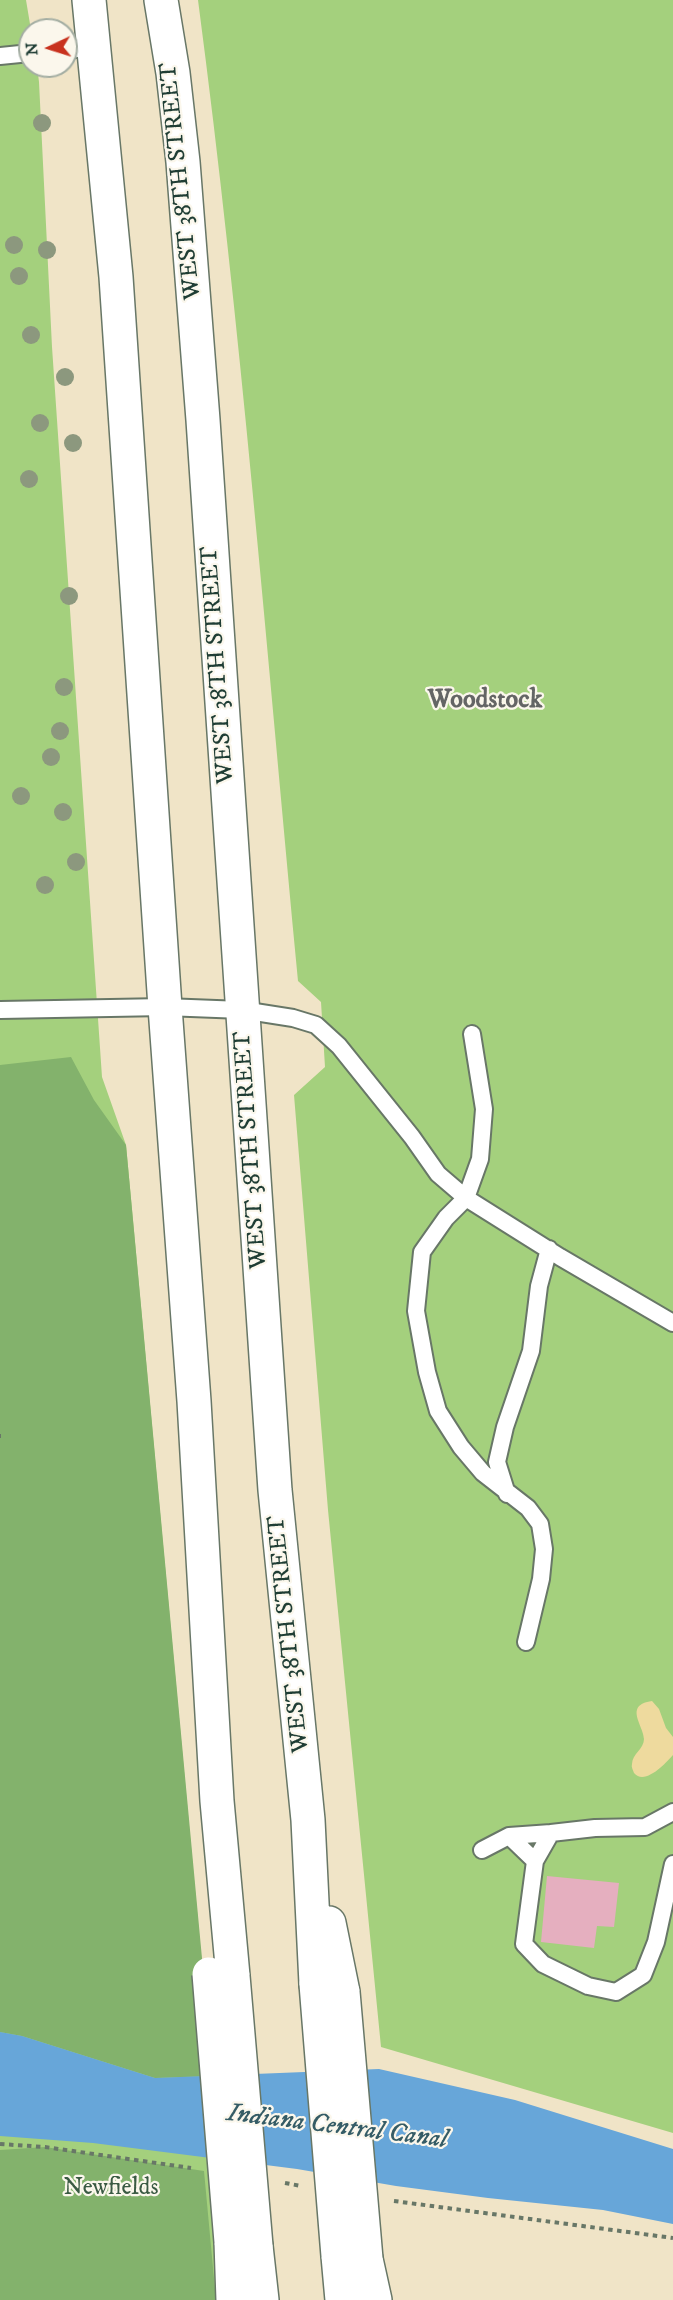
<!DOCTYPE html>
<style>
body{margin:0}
#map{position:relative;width:673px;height:2300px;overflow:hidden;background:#f0e4c7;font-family:"IM FELL DW Pica",serif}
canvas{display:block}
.north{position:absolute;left:18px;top:18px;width:60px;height:60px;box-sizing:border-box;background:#fbf7ec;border:2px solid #a3ada2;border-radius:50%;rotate:266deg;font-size:16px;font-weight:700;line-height:24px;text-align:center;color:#1f3d34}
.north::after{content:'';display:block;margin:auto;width:21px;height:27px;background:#c8321e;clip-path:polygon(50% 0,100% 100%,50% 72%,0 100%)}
</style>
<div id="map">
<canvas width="673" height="2300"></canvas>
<div class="north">N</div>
</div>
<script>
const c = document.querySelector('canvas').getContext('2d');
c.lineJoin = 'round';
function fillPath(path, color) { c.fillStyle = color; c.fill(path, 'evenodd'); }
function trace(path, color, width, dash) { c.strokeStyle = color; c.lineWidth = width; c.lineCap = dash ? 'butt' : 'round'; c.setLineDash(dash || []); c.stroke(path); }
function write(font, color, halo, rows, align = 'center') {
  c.font = font + ' "IM FELL DW Pica",serif'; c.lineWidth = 4.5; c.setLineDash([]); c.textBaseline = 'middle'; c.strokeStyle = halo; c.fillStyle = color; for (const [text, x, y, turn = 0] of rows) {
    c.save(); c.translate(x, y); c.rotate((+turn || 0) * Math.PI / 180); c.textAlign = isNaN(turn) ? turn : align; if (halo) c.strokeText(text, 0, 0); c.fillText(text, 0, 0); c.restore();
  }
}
fillPath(new Path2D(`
 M0,0H26L31,30L30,66H37L39,82L52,347L102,1077L126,1145L233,2300H0Z
 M198,0H673V2133L381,2047L328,1510L294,1095L325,1067L321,1002L298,981C267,654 241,326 198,0Z`), '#a4d07d');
fillPath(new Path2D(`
 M71,1057L94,1100L126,1145L213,2076L155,2078L22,2036L0,2032V1065Z
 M45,2147L204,2171L216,2300H0V2150Z`), '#83b26c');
fillPath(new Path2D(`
 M652,1701L659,1709L666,1728L673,1737V1755C666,1763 645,1786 634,1773C633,1770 631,1767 632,1764C632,1754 644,1749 644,1739C644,1726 623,1705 652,1701Z`), '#eeda9e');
fillPath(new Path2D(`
 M0,2032L22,2036L155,2078L379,2069L515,2100L673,2149V2224L603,2210L488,2198L396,2186L297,2169L93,2143L0,2136Z`), '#67a6d9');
fillPath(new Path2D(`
 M547,1876L619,1883L614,1927L597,1926L594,1948L541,1942Z`), '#e5afbf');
const lane = new Path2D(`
 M66,50L95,47
 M0,56L30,53
 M0,1010L165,1007L242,1010L293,1018L316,1025L339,1046L412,1137L438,1174L466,1198L560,1257L673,1323
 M472,1034L484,1109L480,1159L466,1198L446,1218L422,1252L416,1311L427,1372L438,1411L461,1447L483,1473L528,1508L540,1524L544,1549L541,1579L526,1642
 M507,1494L497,1462L505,1427L531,1351L539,1286L549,1249
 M673,1812L645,1827L595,1828L551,1833L535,1861L524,1944L543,1964L588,1986L616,1992L643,1975L656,1942L673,1864
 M509,1836L535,1861
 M482,1850L509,1836L551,1833`);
const primary = new Path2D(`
 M89,0L116,277L165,1007L194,1401L217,1801L233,1976
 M161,0L173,73L183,162L203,420L275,1490L308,1820L316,1984
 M329,1923L343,1992
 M231,2242L233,2300
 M256,2246L262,2300
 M338,2256L342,2300
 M366,2259L375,2300`);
trace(lane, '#687767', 20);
trace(primary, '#687767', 36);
trace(new Path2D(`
 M0,1436H1
 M0,2144L45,2147L191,2168
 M285,2183L301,2186
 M394,2201L673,2238`), '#687767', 4, [4.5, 4.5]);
trace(lane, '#fff', 16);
trace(primary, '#fff', 33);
const primaryBridge = new Path2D(`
 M209,1974L231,2242
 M233,1976L256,2246
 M316,1984L338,2256
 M343,1992L366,2259`);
trace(primaryBridge, '#687767', 36, []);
trace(primaryBridge, '#fff', 33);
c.fillStyle = '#8c987e';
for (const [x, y] of [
 [42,123],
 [14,245],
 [47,250],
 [19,276],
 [31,335],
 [65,377],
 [40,423],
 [73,443],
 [29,479],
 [69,596],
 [64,687],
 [60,731],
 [51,757],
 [21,796],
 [63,812],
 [76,862],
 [45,885]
]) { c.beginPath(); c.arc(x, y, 9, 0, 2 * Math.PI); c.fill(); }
write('24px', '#1f3d34', '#fbf7ec', [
 ["WEST 38TH STREET",182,181,-96],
 ["WEST 38TH STREET",219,665,-94],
 ["WEST 38TH STREET",252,1150,-94],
 ["WEST 38TH STREET",290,1634,-96]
]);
write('24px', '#3a5a43', '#fbf7ec', [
 ["Newfields",111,2189]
]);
write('bold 26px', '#646565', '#fbf7ec', [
 ["Woodstock",485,702]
]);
write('italic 26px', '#355c66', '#fbf7ec', [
 ["Indiana Central Canal",337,2128,7]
]);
</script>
